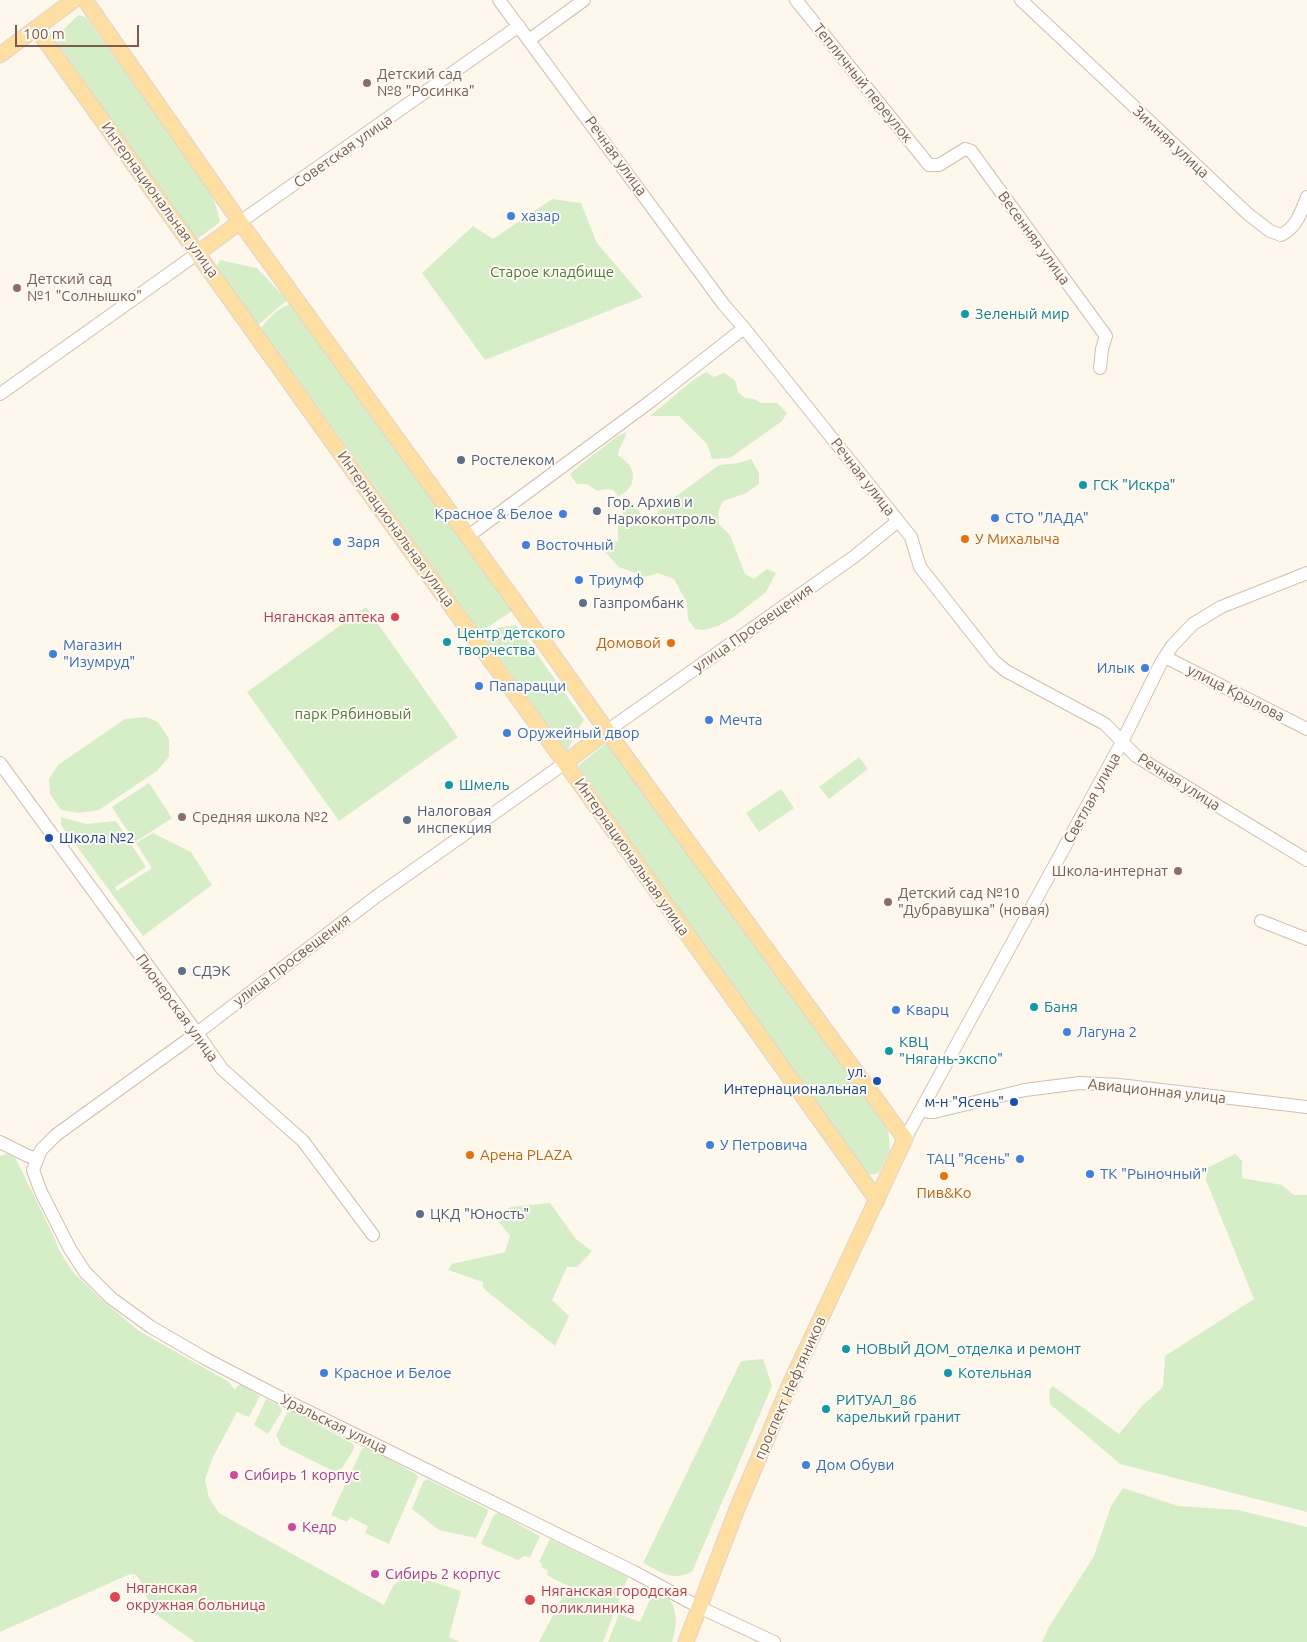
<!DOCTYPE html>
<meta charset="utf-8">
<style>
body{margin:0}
#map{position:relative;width:1307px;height:1642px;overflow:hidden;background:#fef7eb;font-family:Ubuntu,sans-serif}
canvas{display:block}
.scale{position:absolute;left:15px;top:25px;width:124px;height:22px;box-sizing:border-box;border:2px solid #7c5d4b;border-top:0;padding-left:6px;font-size:15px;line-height:18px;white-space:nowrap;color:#7c5d4b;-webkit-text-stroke:4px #fffaf3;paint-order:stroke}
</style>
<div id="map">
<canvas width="1307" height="1642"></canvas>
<div class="scale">100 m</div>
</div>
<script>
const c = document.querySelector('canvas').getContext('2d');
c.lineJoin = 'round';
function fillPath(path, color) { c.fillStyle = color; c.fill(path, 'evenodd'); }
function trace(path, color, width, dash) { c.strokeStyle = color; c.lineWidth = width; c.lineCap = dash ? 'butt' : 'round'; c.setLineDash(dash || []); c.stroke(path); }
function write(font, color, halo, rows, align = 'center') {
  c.font = font + ' Ubuntu,sans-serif'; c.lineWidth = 4; c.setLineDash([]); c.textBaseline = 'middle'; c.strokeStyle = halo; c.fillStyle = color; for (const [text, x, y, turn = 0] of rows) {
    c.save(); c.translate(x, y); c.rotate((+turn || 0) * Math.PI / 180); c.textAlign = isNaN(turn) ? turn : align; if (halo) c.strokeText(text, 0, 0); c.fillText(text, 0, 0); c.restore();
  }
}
fillPath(new Path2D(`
 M78,15L86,17L160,121C175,147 200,170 212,196C216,204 218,214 220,222L196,240L57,42L62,31Z
 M552,199L581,203L597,243L643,297L485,360L422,273L473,226L493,239Z
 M220,260L257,268L286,299V301L258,325L216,267Z
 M290,304L515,609L480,632L261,328C269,318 278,308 290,304Z
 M706,372L714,377L724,373L735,380L738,392L745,398L754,399L761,403H777L787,413L782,421L730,458L712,459L707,444L679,416H650L692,381Z
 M626,432C625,441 619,446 618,455C621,458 628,462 630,466C637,478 631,492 618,496L613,490L605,489L598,491L587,484H577L570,475L573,471L616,437Z
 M751,459L759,473V484L746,493L723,501L718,512L719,524L730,535L745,574L754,579L767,569L776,573L766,592L734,617L718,626L704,630L695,629L688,619L687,603L674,579L658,573L645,577L619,567L605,552L600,544L618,541V525L622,519L625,502L634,504L644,519L651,520L668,502L719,465L739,463Z
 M366,607L458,737L339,821L247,692Z
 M516,625L584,720L577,730L567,752L483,635L496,628Z
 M146,717L158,722L169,739V757L157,771L99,810L78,813L61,810L50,794L49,779L58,765L125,719Z
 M609,741L888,1126L890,1151L879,1173L871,1175L862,1168L578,766Z
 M859,757L868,769L829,799L819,787Z
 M149,783L172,818L135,842L112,807Z
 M781,789L794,808L759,832L746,813Z
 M61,817L86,824L116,821L146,867L115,887L117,891L152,868L136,843L153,833L191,852L212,885L143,936L61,825Z
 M7,1154L15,1157L54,1237L59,1250L73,1272L101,1299L139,1331L229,1382L235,1390L238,1386L241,1384L260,1396L249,1417L237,1412L213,1457L205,1480L209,1498L219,1513L384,1605L393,1586L406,1573L461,1591L449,1637L460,1642H195L158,1616L151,1608L140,1580L136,1575L130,1574L0,1632V1156Z
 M1235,1154L1242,1161V1178L1282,1185L1294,1195H1307V1512L1120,1464L1050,1404L1049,1390L1053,1386L1119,1434L1142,1406L1163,1387L1165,1356L1254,1299L1206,1180L1207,1168Z
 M550,1203L576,1239L592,1251L577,1267H567L552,1300L569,1316L555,1346L483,1288V1282L448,1270L452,1264L505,1252L510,1236L496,1218L511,1207Z
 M763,1359L772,1386L692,1572C670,1581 663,1573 643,1563L741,1361Z
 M266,1399L280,1406L282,1411L268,1434L254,1425Z
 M292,1411L352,1443L354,1446V1449L342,1468L335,1472L281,1445L276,1435L287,1413Z
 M367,1447L416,1474L418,1477L389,1544L365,1533L368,1526L350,1517L347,1522L331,1515L361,1451L363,1448Z
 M427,1479L487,1509L488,1512L476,1538L439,1530L412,1509L423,1482Z
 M1123,1488L1178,1506L1238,1510L1307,1527V1642H1042L1049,1627L1094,1556L1111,1506Z
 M498,1513L540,1536L530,1557L524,1556L518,1560L481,1544L494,1515Z
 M550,1539L628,1577L603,1642H539L568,1586L547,1575L548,1570L542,1568V1564L539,1562Z
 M655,1588C678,1600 679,1619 672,1642H608L619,1614L640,1622Z`), '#d6eec7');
const minor = new Path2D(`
 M499,0L724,305L744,328L911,537L920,567L994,661L1006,671L1105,724L1136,756L1144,761L1307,860
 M796,0L929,165H939L965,149L971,151L1106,336L1102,349L1100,368
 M1021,0L1248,214L1270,231L1281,235C1297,227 1301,212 1307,197
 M529,40L584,0
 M240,222L519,26
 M0,394L198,253
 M467,537L651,401L744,328
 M1165,657L1307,729
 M607,731L855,556L898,521
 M0,763L197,1033L222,1069L303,1141L373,1235
 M565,763L377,896L197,1033L56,1135L41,1150L33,1170L41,1192L70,1249L85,1272L111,1298L151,1327L206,1359L289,1402L634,1572L699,1607L774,1642
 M1261,921L1307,939
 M921,1110L929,1112H934L1025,1090L1080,1083L1119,1085L1307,1107
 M905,1139L1122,742L1161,663L1172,646L1193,624L1221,607L1307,573
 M0,1142L28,1156L37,1159`);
const major = new Path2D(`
 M85,0L240,222L508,592L607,731L905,1139L790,1384L737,1509L686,1642
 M36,28L366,489L568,767L877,1200
 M0,55L74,0
 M198,253L240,222
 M565,763L607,731`);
trace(minor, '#d2bfae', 14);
trace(major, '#ddd5d0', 17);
trace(minor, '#fff', 12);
trace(major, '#ffdea1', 15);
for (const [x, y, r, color] of [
 [367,83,5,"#8d6e63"],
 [511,216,5,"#3f7fe0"],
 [17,288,5,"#8d6e63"],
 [965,314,5,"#0f9aa8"],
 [461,460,5,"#5c6f8a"],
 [1083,485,5,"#0f9aa8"],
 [597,511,5,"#5c6f8a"],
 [563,514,5,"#3f7fe0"],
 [995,518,5,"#3f7fe0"],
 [965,539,5,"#e8710a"],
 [337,542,5,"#3f7fe0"],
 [526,545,5,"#3f7fe0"],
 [579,580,5,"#3f7fe0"],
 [583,603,5,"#5c6f8a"],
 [395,617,5,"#e0444e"],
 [447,642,5,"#0f9aa8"],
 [671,643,5,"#e8710a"],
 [53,654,5,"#3f7fe0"],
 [1145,668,5,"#3f7fe0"],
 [479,686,5,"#3f7fe0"],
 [709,720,5,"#3f7fe0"],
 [507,733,5,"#3f7fe0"],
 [449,785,5,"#0f9aa8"],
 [182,817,5,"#8d6e63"],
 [407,820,5,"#5c6f8a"],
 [49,838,5,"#1a4fb4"],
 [1178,871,5,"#8d6e63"],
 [888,902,5,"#8d6e63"],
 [182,971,5,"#5c6f8a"],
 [1034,1007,5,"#0f9aa8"],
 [896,1010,5,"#3f7fe0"],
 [1067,1032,5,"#3f7fe0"],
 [889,1051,5,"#0f9aa8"],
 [877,1081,5,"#1a4fb4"],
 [1014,1102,5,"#1a4fb4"],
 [710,1145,5,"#3f7fe0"],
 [470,1155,5,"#e8710a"],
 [1020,1159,5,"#3f7fe0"],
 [1090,1174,5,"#3f7fe0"],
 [944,1176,5,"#e8710a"],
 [420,1214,5,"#5c6f8a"],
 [846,1349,5,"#0f9aa8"],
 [324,1373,5,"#3f7fe0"],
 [948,1373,5,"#0f9aa8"],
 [826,1409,5,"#0f9aa8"],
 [806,1465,5,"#3f7fe0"],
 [234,1475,5,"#d1479c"],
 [292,1527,5,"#d1479c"],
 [375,1574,5,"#d1479c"],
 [115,1597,6,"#e0444e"],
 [530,1600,6,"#e0444e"]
]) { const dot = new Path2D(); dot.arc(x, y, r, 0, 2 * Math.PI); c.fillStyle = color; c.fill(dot); trace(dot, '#fffaf3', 2); }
write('15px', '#785e54', '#fffaf3', [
 ["Детский сад",377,74],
 ["№8 \"Росинка\"",377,91],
 ["Детский сад",27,279],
 ["№1 \"Солнышко\"",27,296],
 ["Средняя школа №2",192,817],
 ["Школа-интернат",1168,871,"right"],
 ["Детский сад №10",898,893],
 ["\"Дубравушка\" (новая)",898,910]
], 'left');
write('15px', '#7c5d4b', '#fffaf3', [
 ["Тепличный переулок",863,83,51],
 ["Зимняя улица",1171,142,43],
 ["Советская улица",343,151,-35],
 ["Речная улица",616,156,54],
 ["Интернациональная улица",160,200,54],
 ["Весенняя улица",1034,238,54],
 ["Речная улица",863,477,52],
 ["Интернациональная улица",396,529,54],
 ["улица Просвещения",753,628,-35],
 ["улица Крылова",1236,693,27],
 ["Речная улица",1179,782,32],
 ["Светлая улица",1092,798,-61],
 ["Интернациональная улица",632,857,55],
 ["улица Просвещения",292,960,-37],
 ["Пионерская улица",177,1008,54],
 ["Авиационная улица",1157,1091,6],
 ["проспект Нефтяников",790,1388,-66],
 ["Уральская улица",334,1424,26]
]);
write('15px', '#366cbe', '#fffaf3', [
 ["хазар",521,216],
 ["Красное & Белое",553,514,"right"],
 ["СТО \"ЛАДА\"",1005,518],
 ["Заря",347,542],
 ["Восточный",536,545],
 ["Триумф",589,580],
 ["Магазин",63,645],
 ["\"Изумруд\"",63,662],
 ["Илык",1135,668,"right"],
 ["Папарацци",489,686],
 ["Мечта",719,720],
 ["Оружейный двор",517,733],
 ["Кварц",906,1010],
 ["Лагуна 2",1077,1032],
 ["У Петровича",720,1145],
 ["ТАЦ \"Ясень\"",1010,1159,"right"],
 ["ТК \"Рыночный\"",1100,1174],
 ["Красное и Белое",334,1373],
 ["Дом Обуви",816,1465]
], 'left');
write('15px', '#4f7c3f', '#fffaf3', [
 ["Старое кладбище",552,272],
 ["парк Рябиновый",353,714]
]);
write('15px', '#0d838f', '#fffaf3', [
 ["Зеленый мир",975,314],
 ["ГСК \"Искра\"",1093,485],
 ["Центр детского",457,633],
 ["творчества",457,650],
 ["Шмель",459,785],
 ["Баня",1044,1007],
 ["КВЦ",899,1042],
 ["\"Нягань-экспо\"",899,1059],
 ["НОВЫЙ ДОМ_отделка и ремонт",856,1349],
 ["Котельная",958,1373],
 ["РИТУАЛ_86",836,1400],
 ["карелький гранит",836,1417]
], 'left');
write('15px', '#4e5e75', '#fffaf3', [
 ["Ростелеком",471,460],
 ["Гор. Архив и",607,502],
 ["Наркоконтроль",607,519],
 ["Газпромбанк",593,603],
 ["Налоговая",417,811],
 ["инспекция",417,828],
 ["СДЭК",192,971],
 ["ЦКД \"Юность\"",430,1214]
], 'left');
write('15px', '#c56008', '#fffaf3', [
 ["У Михалыча",975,539],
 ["Домовой",661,643,"right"],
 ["Арена PLAZA",480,1155],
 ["Пив&Ко",944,1193,"center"]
], 'left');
write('15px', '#be3a42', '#fffaf3', [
 ["Няганская аптека",385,617,"right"],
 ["Няганская",126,1588],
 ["окружная больница",126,1605],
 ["Няганская городская",541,1591],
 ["поликлиника",541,1608]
], 'left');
write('15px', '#164399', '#fffaf3', [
 ["Школа №2",59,838,"left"],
 ["ул.",867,1072],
 ["Интернациональная",867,1089],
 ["м-н \"Ясень\"",1004,1102]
], 'right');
write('15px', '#b23c85', '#fffaf3', [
 ["Сибирь 1 корпус",244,1475],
 ["Кедр",302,1527],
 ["Сибирь 2 корпус",385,1574]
], 'left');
</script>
